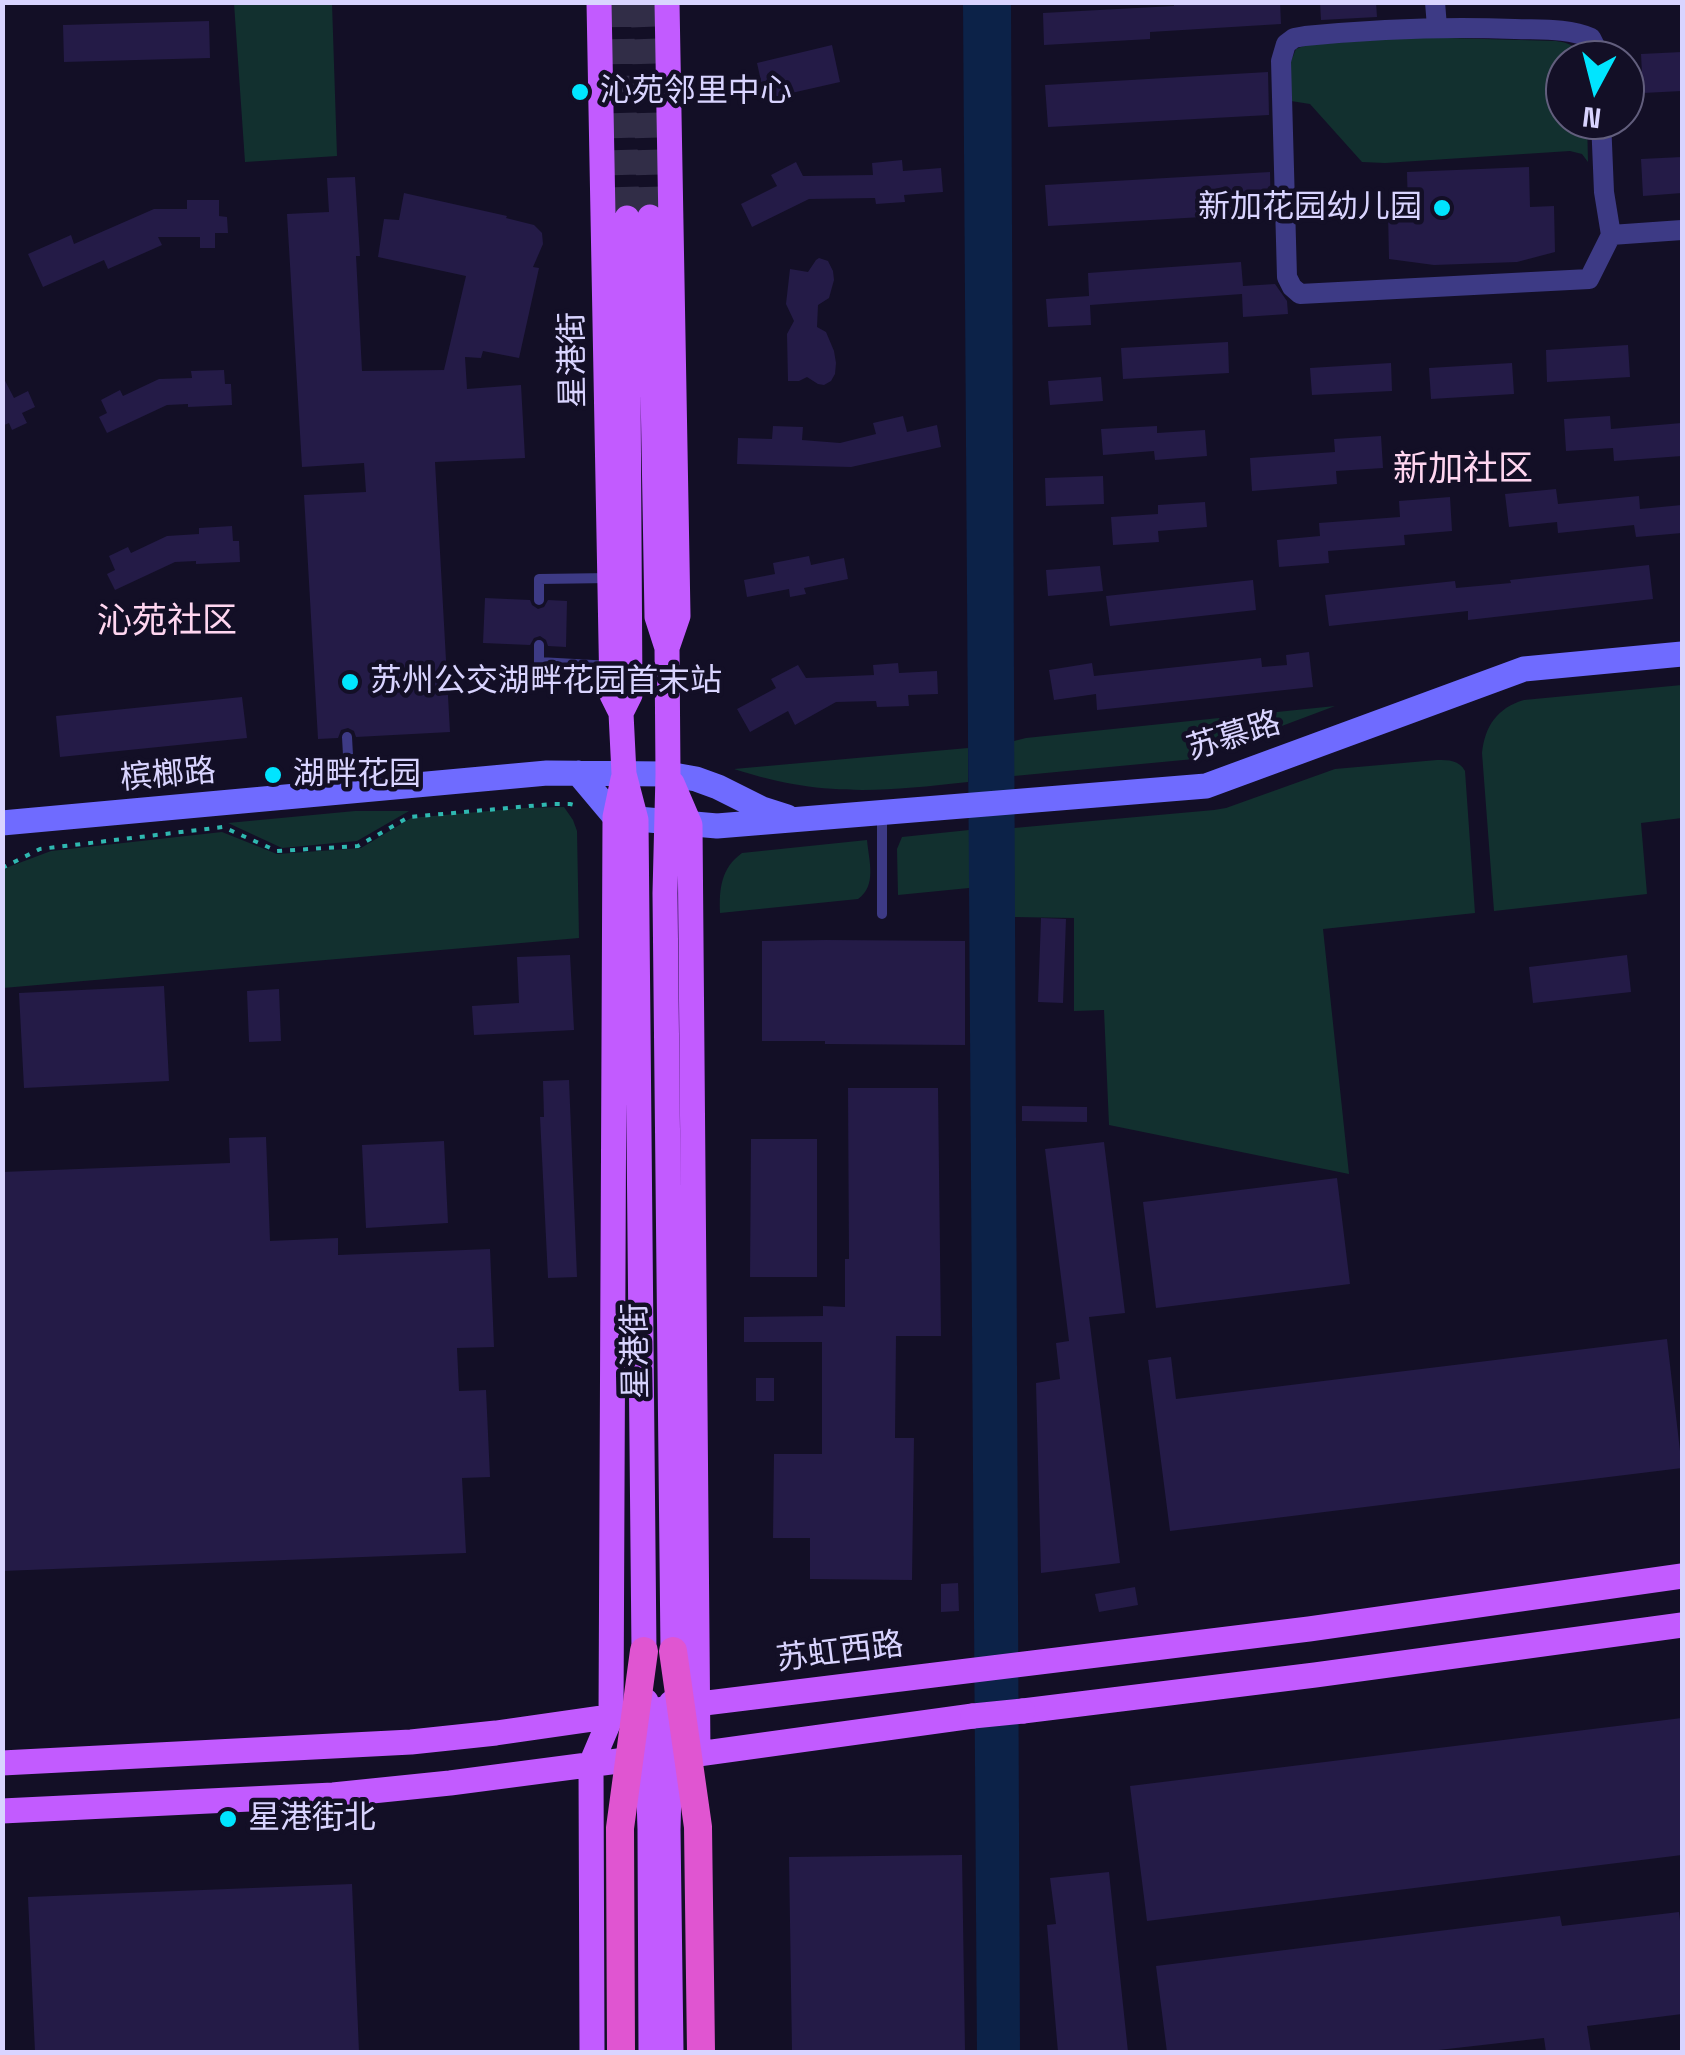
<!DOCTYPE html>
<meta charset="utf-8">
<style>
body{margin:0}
#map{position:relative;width:1685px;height:2055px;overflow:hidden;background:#130f26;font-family:"Space Grotesk",sans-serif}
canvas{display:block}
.frame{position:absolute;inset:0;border:5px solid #d9d4ff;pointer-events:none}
.north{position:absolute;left:1545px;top:40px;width:100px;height:100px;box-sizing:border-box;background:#130f26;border:2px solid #625e7d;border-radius:50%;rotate:187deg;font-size:28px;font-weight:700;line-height:40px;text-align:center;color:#d9d4ff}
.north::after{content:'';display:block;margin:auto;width:35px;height:45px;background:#00e5ff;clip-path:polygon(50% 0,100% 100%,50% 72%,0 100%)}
</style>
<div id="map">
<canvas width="1685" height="2055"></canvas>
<div class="frame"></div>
<div class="north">N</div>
</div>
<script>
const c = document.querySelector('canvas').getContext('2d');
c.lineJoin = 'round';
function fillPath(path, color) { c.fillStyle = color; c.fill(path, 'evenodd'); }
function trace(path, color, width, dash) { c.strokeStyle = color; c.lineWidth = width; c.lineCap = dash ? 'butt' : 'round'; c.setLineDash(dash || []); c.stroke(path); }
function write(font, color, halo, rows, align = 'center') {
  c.font = font + ' "Space Grotesk","Noto Sans SC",sans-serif'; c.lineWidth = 9; c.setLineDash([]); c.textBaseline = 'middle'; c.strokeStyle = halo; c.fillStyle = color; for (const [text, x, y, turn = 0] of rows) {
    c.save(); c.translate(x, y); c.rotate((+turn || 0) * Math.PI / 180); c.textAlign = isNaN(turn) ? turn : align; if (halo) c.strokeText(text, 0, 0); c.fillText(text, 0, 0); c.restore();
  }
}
fillPath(new Path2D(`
 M234,3H332L337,156L245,162Z
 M1413,37L1556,41C1570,43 1577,46 1582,60H1565V120H1587L1588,162L1582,154L1570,151L1385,163L1362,162L1310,104L1291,101V61L1296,49L1306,45Z
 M1682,685V818L1641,823L1647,894L1494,911L1482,753C1485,726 1497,708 1524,700Z
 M1335,706L1194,759L1014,776V741L1026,738Z
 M968,748V782C880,792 820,797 734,769Z
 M1437,760C1449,760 1459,760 1465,771L1475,913L1323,929L1349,1174L1109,1125L1104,1010L1074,1011V918L1014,917V828L1214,810L1226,808L1335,769Z
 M564,807L573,820L577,831L579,938L3,988V869L51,851L222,832L277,854L361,848L411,818L522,808Z
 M355,811H409L357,841L282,848L228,823Z
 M969,830V888L898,895L897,849L902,837Z
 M867,840C869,861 877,886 858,899L720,913C719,889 721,868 742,853Z`), '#12302f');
fillPath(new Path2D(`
 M963,3H1011L1020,2052H977Z`), '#0c2248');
fillPath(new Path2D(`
 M1174,2H1280L1281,24L1150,32V39L1044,45L1043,13L1174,6Z
 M1320,2H1376L1377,17L1321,20Z
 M209,21L210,58L64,62L63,25Z
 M832,45L840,82L765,99L757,63Z
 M1682,52V91L1643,93L1641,54Z
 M1268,72L1269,115L1048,127L1045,85Z
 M1682,157V193L1643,196L1641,159Z
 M902,160L903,171L941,168L943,192L904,195L905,202L876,204L875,198L809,199L752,227L741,204L777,186L771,175L796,162L803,176L873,175L872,163Z
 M1529,167L1530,207L1554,206L1555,252L1517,262L1434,265L1389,259L1388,212H1408L1407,172Z
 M1270,172L1271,213L1048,226L1045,185Z
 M355,177L360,256H356L362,371L444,370L466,276L378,257L384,219L399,220L404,193L507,216L506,218L534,225L542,233L543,244L533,267L539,268L519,358L483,351L481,358L465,357L467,389L521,385L525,458L435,462L450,732L356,737L354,731L348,728L341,730L338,738L318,739L304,495L366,492L364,463L302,467L287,214L329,212L327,178Z
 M187,200H219V216L227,217L228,233H215V248H200V237H158L162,245L108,269L104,260L43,287L28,254L71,235L74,244L154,209H187Z
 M819,258L828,261L833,271L834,280L829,298L818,305L817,327L826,332L834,351L836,363L835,374L831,381L824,385L818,384L807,377L799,381H788L787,334L794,321L786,304L790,269L808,272L816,260Z
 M1241,262L1243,286L1275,284L1287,301L1288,314L1243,317L1242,294L1090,305L1091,325L1048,327L1046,299L1089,296L1088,273Z
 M1228,342L1229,373L1123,379L1121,348Z
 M1628,345L1630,377L1547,382L1546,350Z
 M1391,363L1392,391L1312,395L1310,368Z
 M1512,363L1514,394L1431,399L1429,368Z
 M224,370L225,384H231L232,405L188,407V404L167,405L107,433L99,417L107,413L101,400L120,390L123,396L159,379L192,378L191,371Z
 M2,375L14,398L28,391L35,407L22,413L27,423L12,430L9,423L2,426Z
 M1101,377L1103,401L1050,405L1048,381Z
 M903,416L907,432L937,425L941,447L851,467L737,464L738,438L772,439L773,426L803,427L802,440L840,443L876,434L873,423Z
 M1610,416L1611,429L1682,423V456L1614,461L1613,448L1566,451L1564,419Z
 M1157,426V433L1205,430L1207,456L1155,460L1154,451L1103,455L1101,429Z
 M1381,436L1383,468L1336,471L1337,484L1252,491L1250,458L1335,452L1334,439Z
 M1103,476L1104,504L1046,506L1045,478Z
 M1556,489L1558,504L1639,496L1640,509L1682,505V533L1636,537L1634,525L1558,533L1557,522L1509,527L1505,494Z
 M1450,497L1452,531L1404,535L1405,545L1328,551L1329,563L1279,567L1277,540L1320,536L1319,523L1400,517L1399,501Z
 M1205,502L1207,527L1158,531L1159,542L1113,545L1111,517L1158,514V505Z
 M232,526L233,541H239L240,562L196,564V561L175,562L115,590L107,574L115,570L109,556L128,547L131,553L167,536L199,534V528Z
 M809,556L811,565L844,558L848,579L804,588L806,594L790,597L789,589L747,597L744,580L775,574L773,563Z
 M1649,565L1653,599L1468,620V611L1329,626L1325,595L1455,581L1456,588L1511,583L1510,580Z
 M1100,566L1103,591L1048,596L1046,570Z
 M1253,580L1256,610L1110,626L1106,596Z
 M485,598L530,600L532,605L538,609L544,607L548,600L567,601L566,647L548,646L546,640L540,636L534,638L530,645L483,643Z
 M1309,652L1313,687L1097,710L1096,694L1054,700L1049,670L1092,663L1094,676L1261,658L1262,667L1287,665L1286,655Z
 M898,663L899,673L937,671L938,694L908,695L909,706L877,707L876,701L836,702L795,725L788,711L750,732L737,709L776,688L771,679L798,665L806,678L874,675L873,665Z
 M242,697L247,738L60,757L56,716Z
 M1041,918L1066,919L1063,1003L1038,1002Z
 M826,940L965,941V1045L825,1044V1041H762V941Z
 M570,955L574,1030L474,1035L472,1006L519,1003L517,957Z
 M1627,955L1631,992L1533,1003L1529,967Z
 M164,986L169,1081L24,1088L19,993Z
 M279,989L281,1041L249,1042L247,991Z
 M569,1080L577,1277L548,1278L540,1117H544L543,1081Z
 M848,1088H938L941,1336H896L895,1438H914L912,1580L810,1579V1538H773L774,1454H822V1342H744V1317L823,1316V1306L845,1307V1259H849Z
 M1022,1106L1087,1107V1122L1022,1121Z
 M266,1137L270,1241L338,1238V1255L490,1249L494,1347L457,1348L459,1391L486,1390L490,1477L462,1478L466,1553L2,1571V1172L230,1163L229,1138Z
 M751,1139H817V1277H750Z
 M444,1141L448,1223L366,1228L362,1145Z
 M1104,1142L1125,1313L1089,1317L1120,1563L1041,1573L1036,1383L1060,1379L1056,1343L1069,1341L1045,1149Z
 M1337,1178L1350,1284L1156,1308L1143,1202Z
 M1667,1339L1682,1468L1170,1531L1148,1360L1171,1357L1176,1399Z
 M756,1378H774V1401H756Z
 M958,1583L959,1611L941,1612V1584Z
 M1135,1587L1138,1605L1099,1612L1095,1594Z
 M1682,1718V1855L1147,1921L1130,1786Z
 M962,1855L965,2052H792L789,1857Z
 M1109,1872L1128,2052H1058L1047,1925L1056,1924L1050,1878Z
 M352,1884L359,2052H35L28,1897Z
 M1679,1912L1682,1937V2014L1587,2026L1591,2052H1546L1544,2038L1421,2052H1167L1156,1966L1560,1916L1562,1926Z`), '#241b47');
trace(new Path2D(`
 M621,2L627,218
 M643,2L650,217`), '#312d47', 25, [25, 12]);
trace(new Path2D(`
 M2,868L40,849L223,827L277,851L358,846L409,817L552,804H570L578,806`), '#2fb8b0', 4, [5, 8]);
trace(new Path2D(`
 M539,600V579L610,578
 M539,645V662L611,666
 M347,737L350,791
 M882,914V812`), '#3d3a85', 10);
trace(new Path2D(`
 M1435,2L1437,27
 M1598,60L1597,50L1591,38C1568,28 1540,30 1515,29C1444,26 1376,29 1305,36L1294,38L1286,44L1281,61L1287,277L1292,287L1300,294L1589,279L1611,235L1604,192L1601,120
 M1611,235L1682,230`), '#3d3a85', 20);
trace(new Path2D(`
 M578,773L615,817L717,826L1206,786L1524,669L1682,654
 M2,823L547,773L668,774L696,779L718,787L762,809L787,817`), '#6f6bff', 25);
trace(new Path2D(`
 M599,2L612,695L621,713L624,774L636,820L644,1651
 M667,2L678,616L667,648L668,774L665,893L673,1651
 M650,217L657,617L667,648
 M621,713L630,695L627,218
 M672,783L690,825L698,1754
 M1023,1711L1315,1675L1682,1625
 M2,1763L411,1742L496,1733L698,1704L1309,1629L1682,1576
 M2,1811L333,1795L450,1783L641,1758L698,1754L973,1716
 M592,2052L591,1764L611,1717L615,817L623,779`), '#c25bff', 25);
trace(new Path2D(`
 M646,1701L650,1829L651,2052
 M973,1716L1023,1711
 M671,2052L668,1830L671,1703`), '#c25bff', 25);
trace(new Path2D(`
 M673,1651L698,1827L701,2052
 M621,2052L620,1828L644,1651`), '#e055d1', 28);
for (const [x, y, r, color] of [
 [580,92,10,"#00e5ff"],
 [1442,208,10,"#00e5ff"],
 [350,682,10,"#00e5ff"],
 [273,775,10,"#00e5ff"],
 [228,1819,10,"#00e5ff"]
]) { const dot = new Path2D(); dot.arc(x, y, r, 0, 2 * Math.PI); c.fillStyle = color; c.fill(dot); trace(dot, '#130f26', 4); }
write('32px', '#d9d4ff', '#130f26', [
 ["沁苑邻里中心",600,92],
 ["新加花园幼儿园",1422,208,"right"],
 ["苏州公交湖畔花园首末站",370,682],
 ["湖畔花园",293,775],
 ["星港街北",248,1819]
], 'left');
write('32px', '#d9d4ff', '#130f26', [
 ["星港街",574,360,-91],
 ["苏慕路",1234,737,-17],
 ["槟榔路",168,776,-5],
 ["星港街",637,1351,-91],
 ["苏虹西路",840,1653,-7]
]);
write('35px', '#ffd6f0', '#130f26', [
 ["新加社区",1463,471],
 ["沁苑社区",167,623]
]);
</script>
